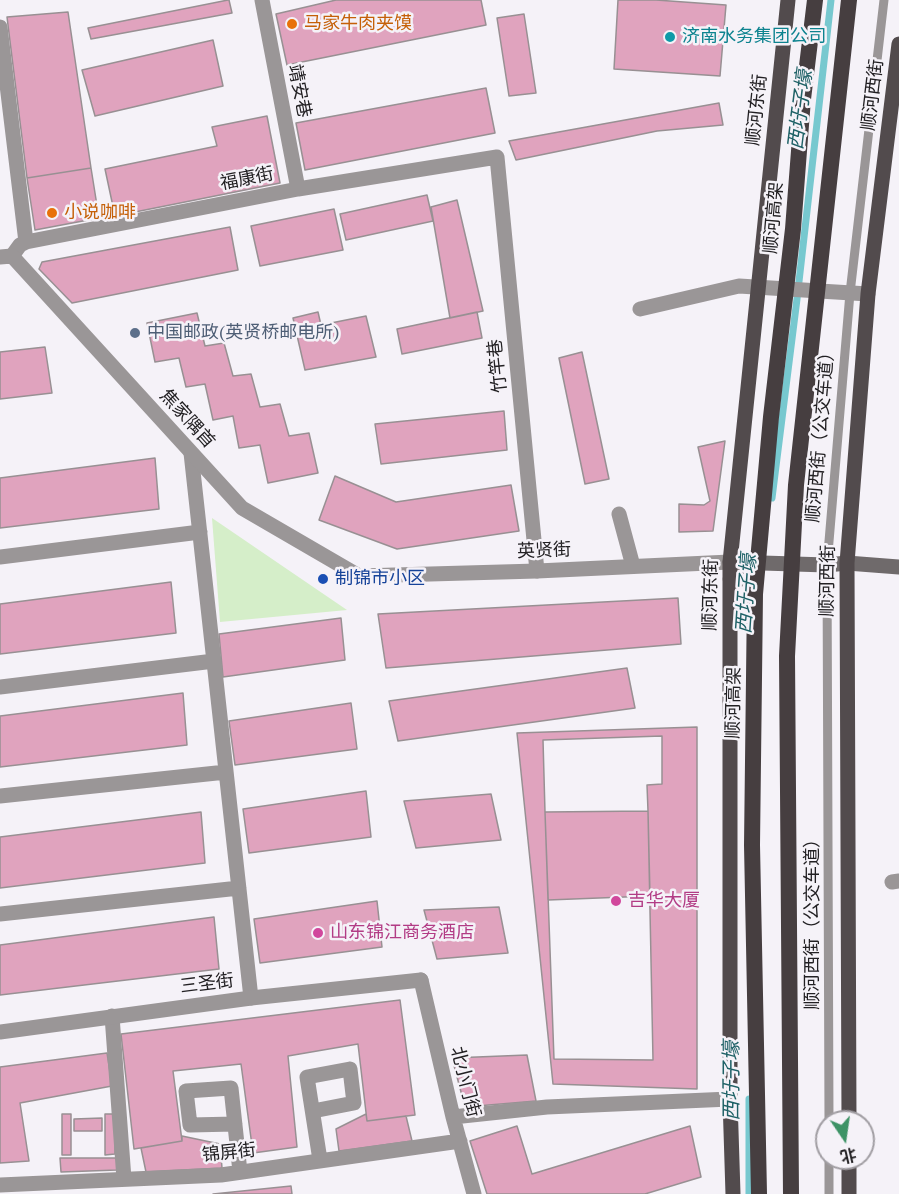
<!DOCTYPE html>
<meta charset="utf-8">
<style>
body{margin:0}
#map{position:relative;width:899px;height:1194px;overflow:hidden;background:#f5f2f8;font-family:"PT Serif","Noto Sans SC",serif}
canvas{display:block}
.north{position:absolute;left:815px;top:1110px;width:60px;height:60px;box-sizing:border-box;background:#f5f2f8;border:2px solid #a19ea3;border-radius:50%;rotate:167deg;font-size:16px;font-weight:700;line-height:24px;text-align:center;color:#222023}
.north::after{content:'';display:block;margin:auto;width:21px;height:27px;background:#3d9366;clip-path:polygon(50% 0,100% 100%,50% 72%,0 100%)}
</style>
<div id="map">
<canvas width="899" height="1194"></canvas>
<div class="north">北</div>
</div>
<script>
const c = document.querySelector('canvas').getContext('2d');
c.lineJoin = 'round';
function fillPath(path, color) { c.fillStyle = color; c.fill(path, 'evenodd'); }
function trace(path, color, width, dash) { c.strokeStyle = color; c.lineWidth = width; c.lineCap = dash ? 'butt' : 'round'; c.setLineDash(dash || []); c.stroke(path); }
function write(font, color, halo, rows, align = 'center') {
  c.font = font + ' "PT Serif","Noto Sans SC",serif'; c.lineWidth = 5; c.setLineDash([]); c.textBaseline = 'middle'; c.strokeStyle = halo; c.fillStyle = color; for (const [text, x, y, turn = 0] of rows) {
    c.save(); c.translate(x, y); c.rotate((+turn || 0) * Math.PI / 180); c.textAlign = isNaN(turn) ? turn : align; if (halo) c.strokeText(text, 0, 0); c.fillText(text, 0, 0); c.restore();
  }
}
fillPath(new Path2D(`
 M212,518L347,610L220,622Z`), '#d5eec9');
trace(new Path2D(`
 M772,498L797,299L831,0
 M749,1099V1194`), '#77c8cf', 7);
const building = new Path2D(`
 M228,0H229L232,13L91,39L88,28Z
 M336,0H481L486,25L287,65L276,14Z
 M618,0H656L726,5L720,76L614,69Z
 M68,12L91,168L27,178L7,17Z
 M524,14L536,93L509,96L497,18Z
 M213,40L223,86L95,116L82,70Z
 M486,88L495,133L305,170L296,123Z
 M719,103L723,125L657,131L516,160L509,141Z
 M267,116L280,183L115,216L105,169L217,146L212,127Z
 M91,168L99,218L35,230L27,178Z
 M427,195L433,221L346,240L340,214Z
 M457,200L483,311L450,318L431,207Z
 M334,209L343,250L260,266L251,226Z
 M230,227L238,270L72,303L39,269L42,262Z
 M318,312L321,325L366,316L376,357L305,370L293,318Z
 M477,312L482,338L402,354L397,329Z
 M197,313L205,346L224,343L233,376L251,374L260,407L280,404L289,436L309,433L318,473L268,483L260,445L239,448L233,416L213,420L205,384L186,387L179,358L155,362L147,323Z
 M45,347L52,393L0,399V352Z
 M582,352L609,479L585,484L559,358Z
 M504,411L507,450L381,464L375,424Z
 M725,441L713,531L679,532V504L704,505L710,501L698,447Z
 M155,458L159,509L0,528V478Z
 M335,476L396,502L511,485L519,531L397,549L319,520Z
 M171,582L176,633L0,654V604Z
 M678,598L681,644L386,668L378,614Z
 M341,618L345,660L223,677L219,634Z
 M627,668L635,708L398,741L389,701Z
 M183,693L187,745L0,767V716Z
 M351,703L357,749L235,765L229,721Z
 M697,727V1089L553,1084L517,733Z
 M662,736V784L647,785L648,811L545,812L543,740Z
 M366,791L371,837L249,853L243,809Z
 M491,794L501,840L416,848L404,801Z
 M648,811L653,1060L554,1059L545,812Z
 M648,811L650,896L548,900L545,812Z
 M201,812L205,863L0,888V837Z
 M377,901L382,947L260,963L254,919Z
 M499,907L508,953L437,959L424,910Z
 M214,917L219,969L0,995V945Z
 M400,1000L415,1115L367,1121L358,1044L288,1056L297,1147L253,1153L241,1064L173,1071L182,1141L134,1149L121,1034Z
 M107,1053L112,1086L20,1103L29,1161L0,1163V1067Z
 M527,1055L536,1101L465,1107L452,1058Z
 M62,1114H71V1155H62Z
 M105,1114H115V1154L105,1155Z
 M366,1114L367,1121L406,1116L412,1141L339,1151L336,1129Z
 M102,1118V1131H74V1119Z
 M517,1126L532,1174L690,1126L701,1177L645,1194H487L470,1141Z
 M182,1136L220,1144L222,1168L146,1172L141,1148L182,1141Z
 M60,1158H117V1170L61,1172Z
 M291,1186L292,1194H213Z`);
fillPath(building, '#e0a3be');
trace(building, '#989093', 1.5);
trace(new Path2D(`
 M829,1122L827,565L850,293L884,0
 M829,1194V1158`), '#9a9697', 9);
trace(new Path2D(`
 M262,0L298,189
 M0,27L26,242
 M12,256L20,245L26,242L298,189L497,157L537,571
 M640,309L739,286L868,294
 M191,453L251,998
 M619,514L633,566
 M0,557L200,532
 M730,579H742
 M0,687L214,661
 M0,796L226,772
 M892,882L899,881
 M0,914L239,888
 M421,980L453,1117L474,1194
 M112,1016L124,1179
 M313,1111L354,1103L350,1069L307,1077L320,1160
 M453,1117L547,1107L730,1099
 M235,1124L190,1125L186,1091L231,1088L240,1172
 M0,1185L221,1175L460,1141`), '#9a9697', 15);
trace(new Path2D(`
 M0,257L12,256L242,508L359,576L537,571L730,562
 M0,1032L251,998L421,980`), '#9a9697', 15);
trace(new Path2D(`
 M730,562L827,565L847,563L899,567`), '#6f6a6b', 15);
trace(new Path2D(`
 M849,1122L847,563L868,294L899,44
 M849,1158V1194
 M733,1194L730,1099V562L788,0`), '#524b4d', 15);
trace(new Path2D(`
 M759,1194L752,845L755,594L771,417L793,229L803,99L815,0
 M791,1194L787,656L796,485L849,0`), '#463e40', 16);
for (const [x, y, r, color] of [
 [292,24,6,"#e8710a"],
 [670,37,6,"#0f9aa8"],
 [52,213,6,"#e8710a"],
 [135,333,6,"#5c6f8a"],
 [323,579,6,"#1a4fb4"],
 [616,901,6,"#d1479c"],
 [318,933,6,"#d1479c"]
]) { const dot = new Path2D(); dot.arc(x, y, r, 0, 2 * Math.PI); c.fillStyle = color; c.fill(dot); trace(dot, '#f5f2f8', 2); }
write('18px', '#c56008', '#f5f2f8', [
 ["马家牛肉夹馍",304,24],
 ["小说咖啡",64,213]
], 'left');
write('18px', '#0d838f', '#f5f2f8', [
 ["济南水务集团公司",682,37]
], 'left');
write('18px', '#222023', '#f5f2f8', [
 ["靖安巷",299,91,79],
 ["顺河西街",873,95,-83],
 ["顺河东街",757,110,-84],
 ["福康街",247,179,-11],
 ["顺河高架",774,218,-85],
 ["竹竿巷",498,366,-96],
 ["焦家隅首",187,419,48],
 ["顺河西街（公交车道）",821,433,-85],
 ["英贤街",544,551,-2],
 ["顺河西街",828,581,-89],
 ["顺河东街",711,595,-89],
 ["顺河高架",734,703,-89],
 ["顺河西街（公交车道）",813,920,-90],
 ["三圣街",207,984,-7],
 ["北小门街",465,1082,76],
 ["锦屏街",229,1153,-6]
]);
write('18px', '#4e5e75', '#f5f2f8', [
 ["中国邮政(英贤桥邮电所)",147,333]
], 'left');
write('18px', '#164399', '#f5f2f8', [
 ["制锦市小区",335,579]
], 'left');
write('18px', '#b23c85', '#f5f2f8', [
 ["吉华大厦",628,901],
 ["山东锦江商务酒店",330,933]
], 'left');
write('italic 20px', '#1e6166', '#f5f2f8', [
 ["西圩子壕",801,110,-83],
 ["西圩子壕",747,594,-86],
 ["西圩子壕",732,1081,-90]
]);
</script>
